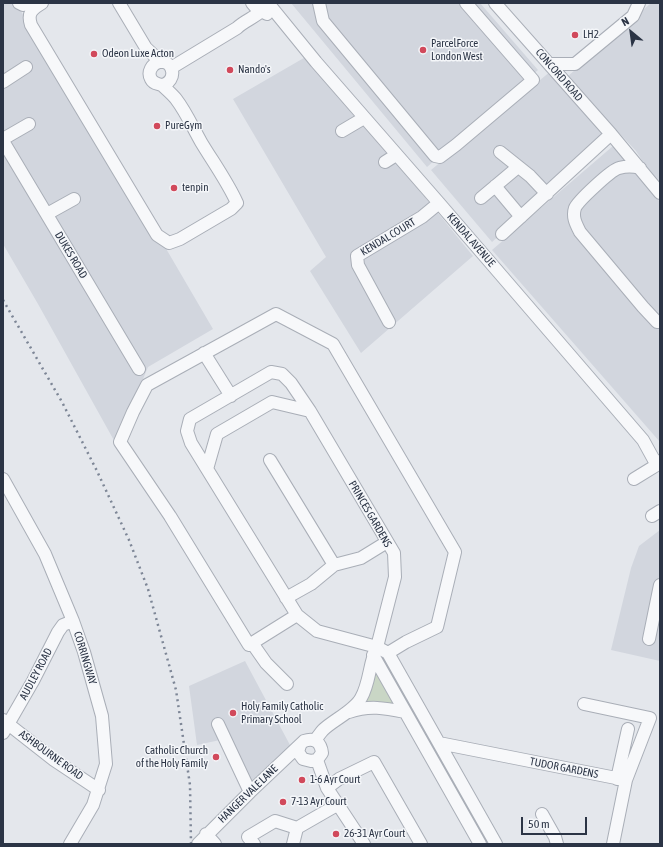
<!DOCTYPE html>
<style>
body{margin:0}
#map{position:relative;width:663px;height:847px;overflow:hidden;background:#e4e7ec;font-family:"Asap Condensed",sans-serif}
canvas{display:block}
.frame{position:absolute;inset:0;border:4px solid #2b3445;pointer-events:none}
.north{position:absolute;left:611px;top:12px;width:40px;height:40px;-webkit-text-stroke:3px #f4f6f9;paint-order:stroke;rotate:331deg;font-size:11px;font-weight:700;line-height:16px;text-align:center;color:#2b3445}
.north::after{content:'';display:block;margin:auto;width:14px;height:18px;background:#2b3445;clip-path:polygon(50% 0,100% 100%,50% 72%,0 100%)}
.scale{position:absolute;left:521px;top:817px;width:66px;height:18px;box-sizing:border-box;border:2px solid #2b3445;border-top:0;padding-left:5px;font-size:12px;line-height:14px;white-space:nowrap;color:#2b3445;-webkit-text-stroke:3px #f4f6f9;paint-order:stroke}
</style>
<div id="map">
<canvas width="663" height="847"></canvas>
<div class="frame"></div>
<div class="north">N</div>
<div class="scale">50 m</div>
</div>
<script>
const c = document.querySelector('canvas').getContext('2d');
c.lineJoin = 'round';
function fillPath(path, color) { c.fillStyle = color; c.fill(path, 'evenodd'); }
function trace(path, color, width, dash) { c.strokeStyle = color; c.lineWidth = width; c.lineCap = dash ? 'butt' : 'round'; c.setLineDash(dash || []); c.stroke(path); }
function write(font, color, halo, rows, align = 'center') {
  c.font = font + ' "Asap Condensed",sans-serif'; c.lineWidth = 3; c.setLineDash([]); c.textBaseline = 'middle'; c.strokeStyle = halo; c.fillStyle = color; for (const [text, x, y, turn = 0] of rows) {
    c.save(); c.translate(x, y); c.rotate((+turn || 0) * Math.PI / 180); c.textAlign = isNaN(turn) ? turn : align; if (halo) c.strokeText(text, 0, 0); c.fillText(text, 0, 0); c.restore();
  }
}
fillPath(new Path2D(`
 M3,3H16L168,252L213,329L148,367L116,444L38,304L3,244Z
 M291,3H480L538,70L427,167Z
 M651,3H660V188L636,151L567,77Z
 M309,55L473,256L361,353L310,271L326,257L233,99Z
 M551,71L607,138L492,242L431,170Z
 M613,146L660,202V442L492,250Z
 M660,530V661L611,650L631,568L639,546Z
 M245,661L290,745L242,790L220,740L197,745L189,686Z`), '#d2d6de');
fillPath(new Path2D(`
 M375,672H378L397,705L363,703Z`), '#c9d6c5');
const minor = new Path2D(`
 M19,3L23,5L26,3
 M42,3C32,9 27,13 31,25L157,235L169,243L180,239L231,209L237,203C227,181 213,162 201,142C193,128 186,112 176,99C173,95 167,90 163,86C159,83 154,85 151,79C147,72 152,64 159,62C174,60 178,81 162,85
 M119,3L146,48L161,62
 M252,3L257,9L267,14
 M268,3L316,62L439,203L643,440L654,460L660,462
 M319,3L323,21L435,156L440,157L456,145L533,80L466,3
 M495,3L611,134L660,193
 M549,64H575L633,16L639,3
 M171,68L237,28C246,19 263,15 267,3
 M3,82L26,67
 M342,131L364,118
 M3,139L29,124
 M3,141L139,369
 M500,152L530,176L547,194
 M385,162L396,155
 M640,168C633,166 626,166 619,168C611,170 578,201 575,208C572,217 576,224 580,232L643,307L657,322H660
 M495,186L521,217
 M481,198L518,167
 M47,214L74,199
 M502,234L611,134
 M389,322L358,265L357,256L422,217L439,203
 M204,353L231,396
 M270,460L334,565L311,584L286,598
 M207,469L217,434L272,402L310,411
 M3,479L45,554L73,621L84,652L102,716L106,764L93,805L70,844
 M634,479L660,463
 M652,516L660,511
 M334,565L361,558L387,542
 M297,615L249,645L170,516L120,442L133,412L147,385L276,314L333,344L455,552L437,627L406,642L388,653
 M649,639L660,585
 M252,643L266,663L287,684
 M373,655L480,844
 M584,704L650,718L626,780L613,844
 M349,712C369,705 385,708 405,712
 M3,720L54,760L99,790
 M218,724L250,792
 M3,733L33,681L58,632L63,625L73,621
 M315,740C318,737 320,733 323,730C333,720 354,711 361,698C370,683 369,663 377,647L395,577L394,553L310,411L291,383L282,374L271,372L190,419L187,431L191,443L297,615L317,631L377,647L388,653L496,844
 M439,743L626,780
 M300,745L298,752L303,759L311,761L317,760
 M317,760L327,788L364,844
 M617,779L628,729
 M327,788L339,779L374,762L421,844
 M542,814L555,837L557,844
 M206,834L215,844
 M198,844L250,792L304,741C315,737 321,743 322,753L317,760
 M254,844L248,837L275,821L297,828L337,805
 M293,844L297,828`);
trace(minor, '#a9aeb7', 14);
trace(minor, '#f7f8fa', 12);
trace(new Path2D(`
 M3,300L62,402L97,471L129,540L148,589L176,690L190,785L191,844`), '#7d8696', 2.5, [2, 4]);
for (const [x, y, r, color] of [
 [575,35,4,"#d1495b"],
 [423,50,4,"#d1495b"],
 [94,54,4,"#d1495b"],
 [230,70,4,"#d1495b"],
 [157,126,4,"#d1495b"],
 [174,188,4,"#d1495b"],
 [233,713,4,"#d1495b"],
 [216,757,4,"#d1495b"],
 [302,780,4,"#d1495b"],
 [283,802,4,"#d1495b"],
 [336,834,4,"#d1495b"]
]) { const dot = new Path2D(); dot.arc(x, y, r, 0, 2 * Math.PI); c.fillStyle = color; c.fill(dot); trace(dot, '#f4f6f9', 1.5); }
write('11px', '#2b3445', '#f4f6f9', [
 ["LH2",583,35],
 ["ParcelForce",431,44],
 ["London West",431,57],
 ["Odeon Luxe Acton",102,54],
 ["Nando's",238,70],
 ["PureGym",165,126],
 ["tenpin",182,188],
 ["Holy Family Catholic",241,707],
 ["Primary School",241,720],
 ["Catholic Church",208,751,"right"],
 ["of the Holy Family",208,764,"right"],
 ["1-6 Ayr Court",310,780],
 ["7-13 Ayr Court",291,802],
 ["26-31 Ayr Court",344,834]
], 'left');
write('11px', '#2b3445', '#f4f6f9', [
 ["CONCORD ROAD",559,75,49],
 ["KENDAL COURT",388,237,-31],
 ["KENDAL AVENUE",471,240,49],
 ["DUKES ROAD",71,255,59],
 ["PRINCES GARDENS",370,514,60],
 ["CORRINGWAY",85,658,73],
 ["AUDLEY ROAD",36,674,-62],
 ["ASHBOURNE ROAD",51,755,36],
 ["TUDOR GARDENS",564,768,11],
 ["HANGER VALE LANE",248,794,-44]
]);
</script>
